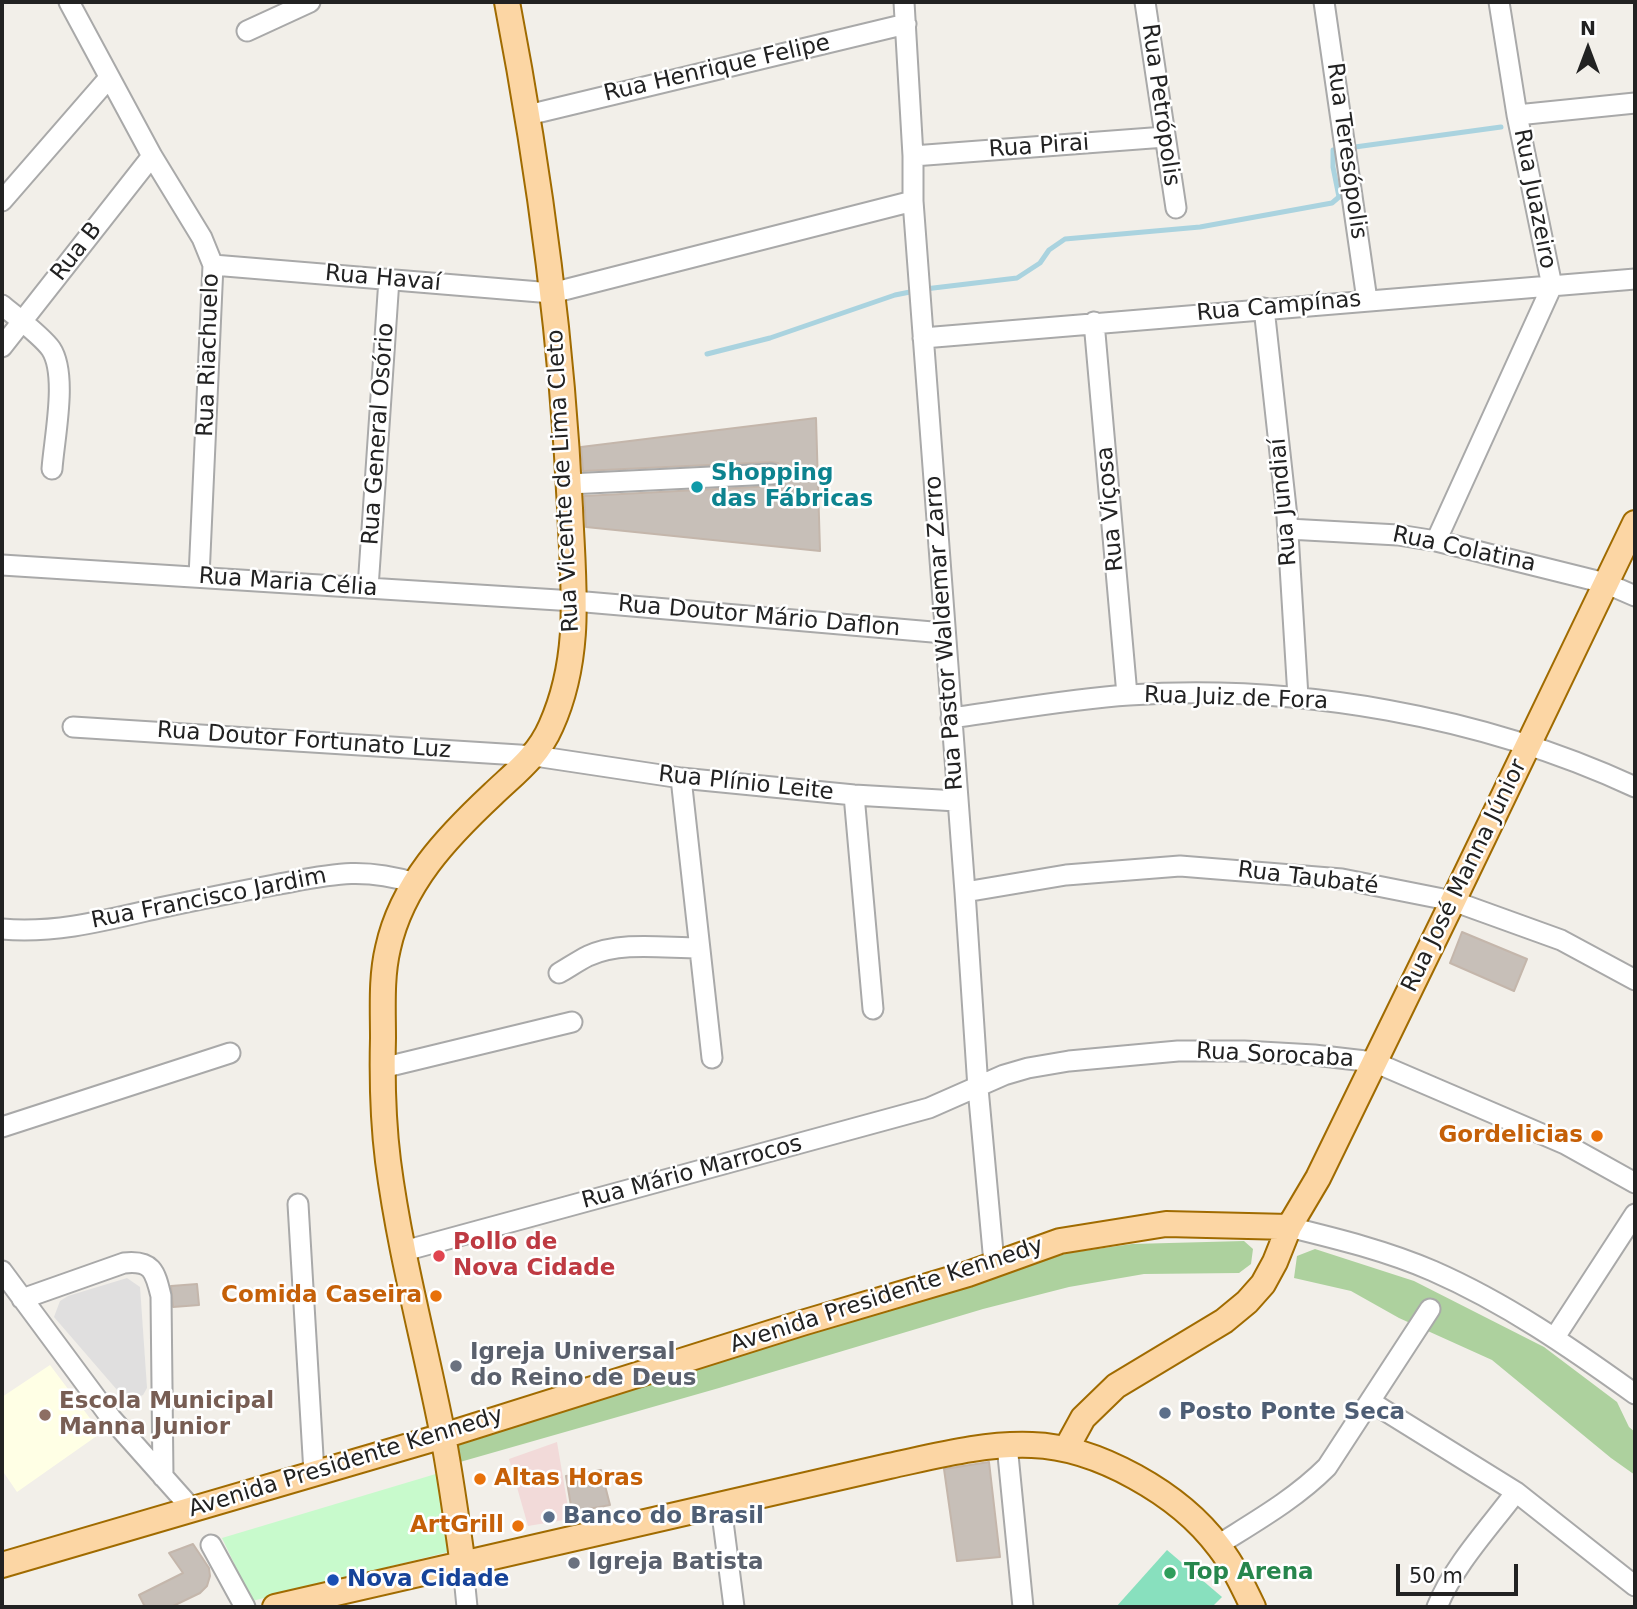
<!DOCTYPE html>
<meta charset="utf-8">
<style>
body{margin:0}
#map{position:relative;width:1637px;height:1609px;overflow:hidden;background:#f2efe9;font-family:"DejaVu Sans",sans-serif}
canvas{display:block}
.frame{position:absolute;inset:0;border:4px solid #222;pointer-events:none}
.north{position:absolute;left:1553px;top:14px;width:70px;height:70px;-webkit-text-stroke:5px #fff;paint-order:stroke;rotate:0deg;font-size:19px;font-weight:700;line-height:28px;text-align:center;color:#222}
.north::after{content:'';display:block;margin:auto;width:24px;height:32px;background:#222;clip-path:polygon(50% 0,100% 100%,50% 72%,0 100%)}
.scale{position:absolute;left:1396px;top:1564px;width:122px;height:32px;box-sizing:border-box;border:4px solid #222;border-top:0;padding-left:9px;font-size:21px;line-height:24px;white-space:nowrap;color:#222;-webkit-text-stroke:5px #fff;paint-order:stroke}
</style>
<div id="map">
<canvas width="1637" height="1609"></canvas>
<div class="frame"></div>
<div class="north">N</div>
<div class="scale">50 m</div>
</div>
<script>
const c = document.querySelector('canvas').getContext('2d');
c.lineJoin = 'round';
function fillPath(path, color) { c.fillStyle = color; c.fill(path, 'evenodd'); }
function trace(path, color, width, dash) { c.strokeStyle = color; c.lineWidth = width; c.lineCap = dash ? 'butt' : 'round'; c.setLineDash(dash || []); c.stroke(path); }
function write(font, color, halo, rows, align = 'center') {
  c.font = font + ' "DejaVu Sans",sans-serif'; c.lineWidth = 5; c.setLineDash([]); c.textBaseline = 'middle'; c.strokeStyle = halo; c.fillStyle = color; for (const [text, x, y, turn = 0] of rows) {
    c.save(); c.translate(x, y); c.rotate((+turn || 0) * Math.PI / 180); c.textAlign = isNaN(turn) ? turn : align; if (halo) c.strokeText(text, 0, 0); c.fillText(text, 0, 0); c.restore();
  }
}
fillPath(new Path2D(`
 M127,1278L140,1287L147,1388L143,1395L133,1399L124,1398L54,1317L60,1301L68,1296Z`), '#e0dfdf');
fillPath(new Path2D(`
 M557,1442L570,1519L528,1526L509,1459Z`), '#f2dad9');
fillPath(new Path2D(`
 M50,1365L101,1433L17,1492L2,1470V1397Z`), '#ffffe5');
fillPath(new Path2D(`
 M1244,1241L1253,1249L1251,1264L1239,1273L1144,1274L1069,1287L983,1309L719,1388L460,1462L453,1438L865,1317L1068,1253L1132,1244Z
 M1315,1249L1414,1281L1544,1347L1617,1402L1629,1427L1635,1432V1475L1611,1458L1492,1360L1399,1318L1351,1291L1294,1278L1297,1256Z`), '#add19e');
fillPath(new Path2D(`
 M439,1473L456,1550L252,1601L222,1538Z`), '#c8facc');
fillPath(new Path2D(`
 M1167,1550L1222,1597L1212,1607H1116Z`), '#88e0be');
trace(new Path2D(`
 M925,289L1017,278L1040,263L1049,250L1065,239L1200,227L1332,203L1339,197L1333,167V150L1501,127
 M707,354L770,338L895,295L915,291`), '#aad3df', 5);
const building = new Path2D(`
 M816,418L820,551L586,527L584,496L773,486L783,480L784,473L778,463L771,462L583,471L581,447Z
 M1462,932L1527,959L1514,991L1450,963Z
 M197,1284L199,1305L173,1307L171,1286Z
 M989,1462L1000,1557L957,1561L944,1469Z
 M601,1470L610,1505L572,1512L566,1476Z
 M193,1544L209,1568L210,1576L207,1586L200,1593L171,1607H145L139,1595L183,1573L169,1553Z`);
fillPath(building, '#c7bfb8');
trace(building, '#c4b6ab', 2);
const minor = new Path2D(`
 M69,2L152,156L202,238L213,265L199,577
 M904,2L913,156V201L965,892L978,1088L994,1263
 M1145,2L1176,208
 M1324,2L1367,300
 M247,31L310,2
 M528,115L906,24
 M1517,115L1635,103
 M913,156L1165,137
 M2,201L108,79
 M213,265L552,293L913,201
 M2,305C15,316 42,336 51,349C68,375 54,439 52,469
 M1264,308L1287,517L1298,697
 M1094,322L1127,695
 M923,338L1635,279
 M2,347L152,156
 M569,484L772,474
 M1288,529L1398,535L1436,541L1605,583L1635,596
 M1436,541L1552,286L1517,115L1499,2
 M2,565L574,601L944,633
 M368,588L389,279
 M951,718C1010,710 1070,699 1129,695C1298,684 1482,716 1635,787
 M73,727L535,756L681,778L854,795L957,801
 M681,778L712,1058
 M854,795L873,1009
 M965,892L1066,875L1180,866L1342,879L1453,901L1561,940L1635,980
 M2,929C55,934 107,920 159,908C197,900 235,892 274,885C329,875 359,866 415,883
 M559,973C568,968 578,961 588,956C621,941 664,948 699,948
 M382,1068L572,1022
 M2,1127L230,1053
 M298,1204L314,1473
 M1289,1227C1338,1239 1387,1251 1433,1271C1506,1303 1571,1348 1635,1394
 M404,1251L929,1108L1004,1075L1028,1068L1069,1061L1178,1051H1244L1314,1055L1374,1062L1565,1144L1635,1183
 M2,1271L111,1418L192,1509
 M22,1299L124,1263C152,1260 155,1271 161,1296L163,1477
 M1555,1337L1635,1214
 M1371,1402L1516,1492L1635,1586
 M1007,1445L1023,1607
 M721,1506L734,1607
 M211,1545L245,1607
 M1218,1545C1256,1521 1295,1499 1327,1467L1430,1309
 M463,1566L467,1607
 M1437,1607C1454,1565 1489,1528 1516,1492`);
const major = new Path2D(`
 M1066,1449L1083,1418L1116,1386L1224,1321L1247,1302L1263,1284L1275,1262L1289,1227L1318,1178L1453,901L1635,523
 M2,1565L443,1436L802,1323L968,1274L1060,1241L1166,1224L1289,1227
 M463,1566C457,1522 451,1479 443,1436C425,1344 400,1254 388,1161C383,1121 382,1079 383,1038C383,1008 381,977 388,948C402,884 447,837 493,794C516,772 538,756 551,726C583,655 573,583 570,508C562,338 539,169 507,2
 M275,1607L889,1466C936,1456 984,1443 1032,1445C1097,1447 1180,1494 1219,1547C1233,1565 1243,1586 1253,1607`);
trace(minor, '#a9a9a9', 23);
trace(major, '#a06b00', 28);
trace(minor, '#fff', 19);
trace(major, '#fcd6a4', 24);
for (const [x, y, r, color] of [
 [697,487,7,"#0f9aa8"],
 [1597,1136,7,"#e8710a"],
 [439,1256,7,"#e0444e"],
 [436,1296,7,"#e8710a"],
 [456,1366,7,"#6b7280"],
 [1165,1413,7,"#5c6f8a"],
 [45,1415,7,"#8d6e63"],
 [480,1479,7,"#e8710a"],
 [549,1517,7,"#5c6f8a"],
 [518,1526,7,"#e8710a"],
 [574,1563,7,"#6b7280"],
 [1170,1573,7,"#2e9e5b"],
 [333,1580,7,"#1a4fb4"]
]) { const dot = new Path2D(); dot.arc(x, y, r, 0, 2 * Math.PI); c.fillStyle = color; c.fill(dot); trace(dot, '#fff', 2.5); }
write('23px', '#222', '#fff', [
 ["Rua Henrique Felipe",717,69,-13],
 ["Rua Petrópolis",1160,105,82],
 ["Rua Pirai",1039,147,-4],
 ["Rua Teresópolis",1346,151,82],
 ["Rua Juazeiro",1534,199,79],
 ["Rua B",77,252,-52],
 ["Rua Havaí",383,279,5],
 ["Rua Campínas",1279,307,-5],
 ["Rua Riachuelo",209,355,-88],
 ["Rua General Osório",379,434,-86],
 ["Rua Vicente de Lima Cleto",564,481,-93],
 ["Rua Jundiaí",1284,502,-95],
 ["Rua Viçosa",1111,509,-95],
 ["Rua Colatina",1464,550,12],
 ["Rua Maria Célia",288,583,4],
 ["Rua Doutor Mário Daflon",759,617,5],
 ["Rua Pastor Waldemar Zarro",945,633,-94],
 ["Rua Juiz de Fora",1236,699,2],
 ["Rua Doutor Fortunato Luz",304,741,4],
 ["Rua Plínio Leite",746,784,6],
 ["Rua José Manna Júnior",1465,876,-64],
 ["Rua Taubaté",1308,879,7],
 ["Rua Francisco Jardim",209,899,-11],
 ["Rua Sorocaba",1275,1056,3],
 ["Rua Mário Marrocos",692,1173,-15],
 ["Avenida Presidente Kennedy",887,1296,-18],
 ["Avenida Presidente Kennedy",346,1463,-17]
]);
write('bold 23px', '#0d838f', '#fff', [
 ["Shopping",711,474],
 ["das Fábricas",711,500]
], 'left');
write('bold 23px', '#c56008', '#fff', [
 ["Gordelicias",1583,1136],
 ["Comida Caseira",422,1296],
 ["Altas Horas",494,1479,"left"],
 ["ArtGrill",504,1526]
], 'right');
write('bold 23px', '#be3a42', '#fff', [
 ["Pollo de",453,1243],
 ["Nova Cidade",453,1269]
], 'left');
write('bold 23px', '#5b616d', '#fff', [
 ["Igreja Universal",470,1353],
 ["do Reino de Deus",470,1379],
 ["Igreja Batista",588,1563]
], 'left');
write('bold 23px', '#785e54', '#fff', [
 ["Escola Municipal",59,1402],
 ["Manna Junior",59,1428]
], 'left');
write('bold 23px', '#4e5e75', '#fff', [
 ["Posto Ponte Seca",1179,1413],
 ["Banco do Brasil",563,1517]
], 'left');
write('bold 23px', '#27864d', '#fff', [
 ["Top Arena",1184,1573]
], 'left');
write('bold 23px', '#164399', '#fff', [
 ["Nova Cidade",347,1580]
], 'left');
</script>
